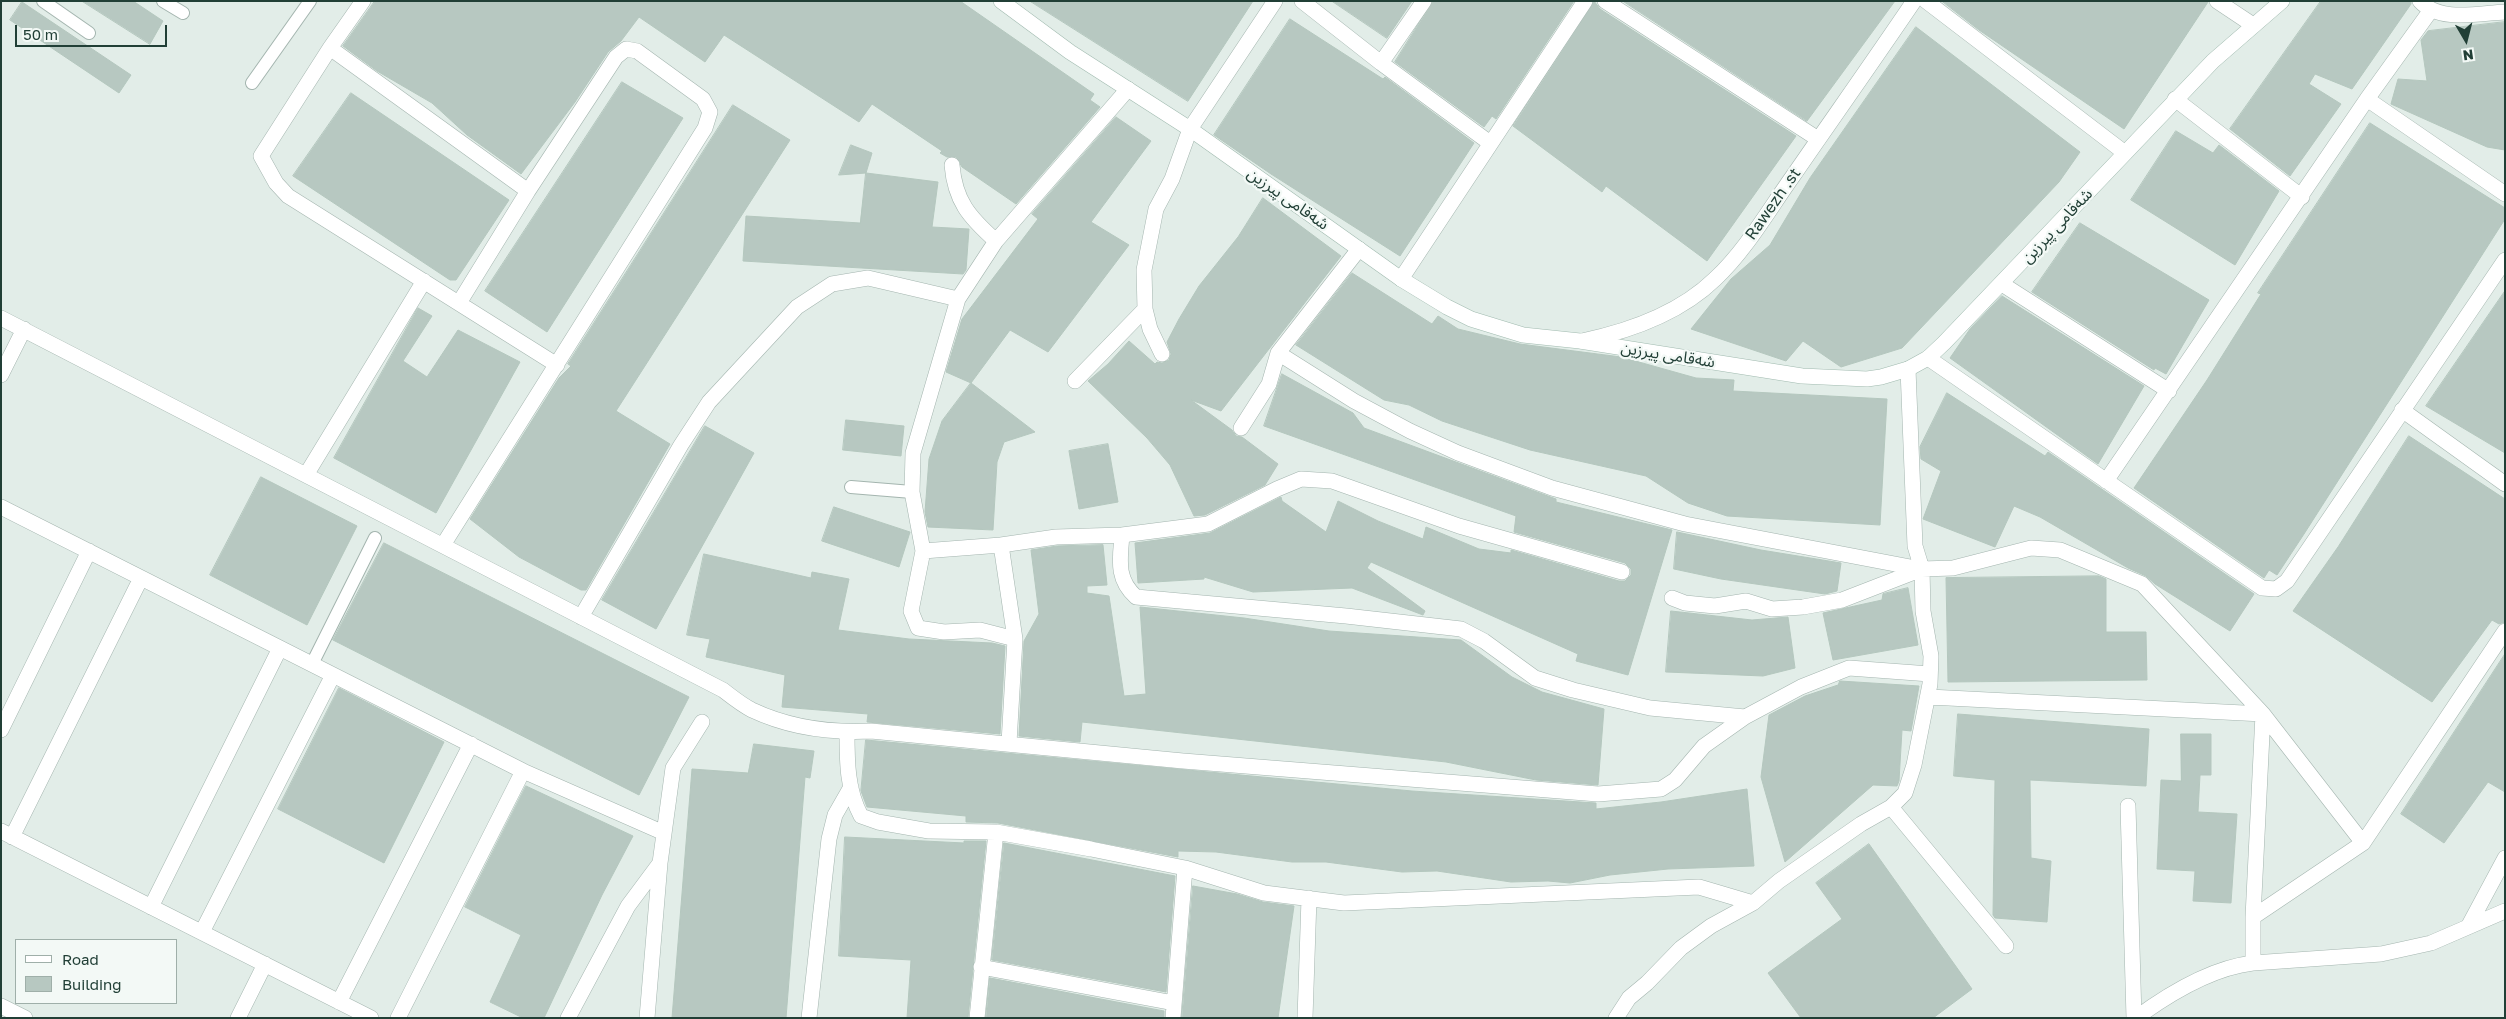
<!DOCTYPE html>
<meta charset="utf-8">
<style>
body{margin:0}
#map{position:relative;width:2506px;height:1019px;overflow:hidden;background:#e2ede8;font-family:"Golos Text",sans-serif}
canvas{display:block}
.frame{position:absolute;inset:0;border:2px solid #213f36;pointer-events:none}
.legend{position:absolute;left:15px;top:939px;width:162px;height:65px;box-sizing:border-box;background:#f3f9f6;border:1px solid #9fafa9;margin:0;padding:6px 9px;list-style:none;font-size:15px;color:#213f36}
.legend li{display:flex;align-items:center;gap:10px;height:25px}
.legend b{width:25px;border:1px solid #9fafa9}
.north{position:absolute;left:2441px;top:15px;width:50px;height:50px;-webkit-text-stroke:4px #f3f9f6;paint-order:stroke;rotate:172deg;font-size:14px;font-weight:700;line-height:20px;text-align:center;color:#213f36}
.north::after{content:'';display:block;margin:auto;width:18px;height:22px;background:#213f36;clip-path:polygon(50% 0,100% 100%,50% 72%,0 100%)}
.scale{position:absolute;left:15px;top:25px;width:152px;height:22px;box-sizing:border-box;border:2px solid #213f36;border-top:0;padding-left:6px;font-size:15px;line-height:18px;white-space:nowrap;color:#213f36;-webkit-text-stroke:4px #f3f9f6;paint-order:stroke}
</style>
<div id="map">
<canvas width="2506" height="1019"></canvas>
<div class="frame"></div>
<ul class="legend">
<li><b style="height:6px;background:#fff"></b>Road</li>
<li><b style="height:14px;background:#b7c8c1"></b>Building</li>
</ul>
<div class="north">N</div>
<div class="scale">50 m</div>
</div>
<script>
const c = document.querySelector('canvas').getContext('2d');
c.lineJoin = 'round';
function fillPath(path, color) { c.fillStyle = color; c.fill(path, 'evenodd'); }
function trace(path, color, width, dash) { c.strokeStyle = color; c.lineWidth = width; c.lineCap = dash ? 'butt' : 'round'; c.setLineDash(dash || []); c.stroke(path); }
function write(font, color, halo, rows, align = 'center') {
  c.font = font + ' "Golos Text","Noto Sans Arabic",sans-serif'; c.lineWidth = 4.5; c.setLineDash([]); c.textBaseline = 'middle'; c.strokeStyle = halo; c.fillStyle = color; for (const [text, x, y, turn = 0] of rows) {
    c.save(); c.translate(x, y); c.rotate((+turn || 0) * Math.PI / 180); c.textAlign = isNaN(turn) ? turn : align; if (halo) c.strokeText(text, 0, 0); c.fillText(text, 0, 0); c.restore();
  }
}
const building = new Path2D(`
 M82,1H133L163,21L150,44Z
 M375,1H960L1094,94L1090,100L1100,107L1016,204L962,167L956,157H947L940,153L942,151L872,104L859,122L724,35L705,62L639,17L621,41L608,52L575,102L521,174L467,135L432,103L377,71L343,46Z
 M1030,1H1253L1188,101Z
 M1332,1H1412L1387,38Z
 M1433,1H1574L1496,119L1492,116L1484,127L1395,62Z
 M1594,1L1600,9L1796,136L1707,261L1606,186L1602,192L1513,126Z
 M1623,1H1895L1807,121Z
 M1942,1H2208V2L2124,129L1979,30Z
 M2321,1H2411V4L2352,89L2315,74L2309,84L2341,104L2290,176L2230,129Z
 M22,2L131,75L119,93L10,20Z
 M1290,19L1383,79L1385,77L1474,143L1400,256L1271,174L1214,135Z
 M2505,22V150L2487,147L2391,104L2398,79L2427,81L2421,40L2428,31Z
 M1916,27L2080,152L2059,182L1902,348L1841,367L1803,341L1786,361L1691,329L1731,279L1770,245L1810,178Z
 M622,82L683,118L547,332L485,291Z
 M351,93L509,200L456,280H450L293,176Z
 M733,105L790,140L616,411L670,444L586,590H581L519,557L470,519L559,378L571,366L568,364Z
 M1116,117L1151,141L1091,222L1129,245L1048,352L1010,330L971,383L946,372L962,319L1038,219L1032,214Z
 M2370,123L2505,208V219L2304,534L2277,575L2269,570L2264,578L2134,488L2207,380L2261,294L2258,293Z
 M2176,131L2213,153L2219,145L2279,191L2235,265L2131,200Z
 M851,145L872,153L866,173L839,175Z
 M866,173L938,182L932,227L969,229L966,270L963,274L743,261L746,216L860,223Z
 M1263,198L1341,256L1221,411L1191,400L1232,430L1236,436L1242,437L1278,464L1265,485L1205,515L1194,516L1170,465L1147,438L1088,381L1108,364L1129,341L1155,364L1157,362L1162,363L1169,360L1171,354L1167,342L1179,319L1199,286L1238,237Z
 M2080,223L2209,300L2166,374L2155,368L2154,370L2032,292Z
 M1352,273L1432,324L1438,316L1458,329L1520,344L1621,357L1696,378L1734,380L1733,391L1887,399L1880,525L1727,516L1688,503L1646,476L1530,450L1442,421L1409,405L1384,400L1296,345Z
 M2505,291V453L2426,406Z
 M2002,296L2144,386L2098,464L1950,358L1970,329Z
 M418,308L432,316L403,361L427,377L458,330L520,362L436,513L334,458Z
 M1282,374L1353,413L1364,428L1556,499V502L1672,530L1628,675L1576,661L1578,654L1371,562L1367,568L1425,611L1423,615L1352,588L1253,592L1204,577V579L1138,583L1135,543L1210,533L1281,497L1282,501L1326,532L1338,501L1378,521L1423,539L1426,527L1479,549L1511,553V550L1619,581H1625L1631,575V569L1625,563L1514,532L1516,516L1264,426Z
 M971,383L1035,432L1004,442L997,462L993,530L928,527L925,512L929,459L942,421Z
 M1947,393L2045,456L2048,452L2254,594L2230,631L2155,584L2146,576L2128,568L2040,517L2014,506L1995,547L1923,519L1941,471L1921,459L1920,447Z
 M846,420L904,426L901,456L843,450Z
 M705,426L754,453L656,629L602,600Z
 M2409,436L2505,499V622L2499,624L2492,620L2432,702L2293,611L2338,547Z
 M1108,444L1118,502L1079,509L1069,451Z
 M261,477L357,526L307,625L210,575Z
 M834,507L910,532L899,567L822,541Z
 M1677,532L1761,550L1841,563L1837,591L1825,594L1721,579L1674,569Z
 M384,543L689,697L639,795L333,640Z
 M1103,545L1107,585L1087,586V593L1109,596L1124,696L1146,694L1140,607L1244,618L1329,631L1461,640L1512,677L1542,692L1604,709L1598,785L1536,780L1446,762L1082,722L1080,742L1019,736L1024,641L1039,614L1031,550L1057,546Z
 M704,554L811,578L812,572L849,579L838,630L909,639L992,643L1005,646L1000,734L867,722L868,714L782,707L785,675L706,657L710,639L687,635Z
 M2099,576L2106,579V632H2146L2147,680L1948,682L1946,578Z
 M1908,588L1918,645L1833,660L1823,613L1882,600L1883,594Z
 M1671,611L1752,620L1788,617L1795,668L1763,676L1666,672Z
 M2505,654V792L2488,782L2444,843L2401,814Z
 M1840,681L1919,686L1911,731L1902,730L1899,781L1897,786L1873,785L1785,862L1761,777L1769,715L1805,696L1838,685Z
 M339,688L444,742L384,863L278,809Z
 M1958,714L2149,729L2146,786L2030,780L2031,858L2051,861L2047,922L1995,918L1993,915L1995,780L1954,776Z
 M2181,734H2211V775H2200L2198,812L2237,814L2231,903L2193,901L2195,871L2157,869L2161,780L2181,781Z
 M866,740L1412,791L1596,803V809L1661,802L1747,789L1754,866L1668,869L1610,875L1570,883L1548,881L1511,882L1437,871L1402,872L1326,862H1292L1216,852L1178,851V857L998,823L966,822V816L867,807L861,791Z
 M754,744L814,751L810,778L805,777L786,1018H672L692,769L748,773Z
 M526,786L633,836L602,895L544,1018H523L490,1002L521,935L465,907Z
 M845,837L964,843V841H986L968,1018H907L911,960L839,956Z
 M1004,843L1175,876L1166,992L992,960Z
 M1869,844L1972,989L1933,1018H1801L1768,973L1842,919L1816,883Z
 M1193,886L1237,894L1263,902L1294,906L1278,1018H1182Z
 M990,978L1164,1011V1018H986Z`);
fillPath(building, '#b7c8c1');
trace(building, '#b4c7be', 1);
const lane = new Path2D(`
 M43,1L89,33
 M163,1L183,13
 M252,83L310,1
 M851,487L912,492
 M312,664L375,538`);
const street = new Path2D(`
 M363,1L330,48L261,156L276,183L288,196L557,365
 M1302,1L1381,63L1490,143
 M1605,1L1818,139
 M1926,1L2125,153
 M2217,1L2253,25
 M2420,1C2440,23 2479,13 2505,12
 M330,48L528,191
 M1381,63L1424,1
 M2175,99L2302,197
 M2367,99L2505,194
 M952,165C955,201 969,217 996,241
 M1401,279L1585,1
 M2002,284L2169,391
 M1,318L723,690C732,697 742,705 752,710C788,727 831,733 871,731L1183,761L1598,794L1661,789L1675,780L1704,746L1745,717L1801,687L1849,668L1930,674
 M1582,341C1630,331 1679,314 1715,279C1746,250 1768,211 1793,176C1833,118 1874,60 1914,1
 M1278,353L1354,401L1410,431L1458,453L1552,488L1685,524L1921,569
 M1162,354L1150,329L1145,309L1144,270L1156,209L1172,179L1190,129L1275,1
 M1928,358L2262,588L2276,589L2287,581L2505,260
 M1,375L24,329
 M1075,381L1145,309
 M2402,410L2505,484
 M1241,428L1269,384L1278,353L1359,249
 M306,475L424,281
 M2106,481L2367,99L2431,10
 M1,507L523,771L664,833
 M1122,535C1120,560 1116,579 1136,597L1346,616L1461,629L1484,641L1535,678L1573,690L1650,708L1745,717
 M443,545L705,128L710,112L703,99L637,51L626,49L616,57L528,191L459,303
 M1001,545L1015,639L1009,743
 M923,551L1001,545L1056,537L1122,535L1208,524L1277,489L1301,479L1332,481L1459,526L1622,572
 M1672,598L1685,603L1715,606L1746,601L1772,609L1803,607L1842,600L1922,569L1953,568L2031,548L2060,550L2142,584L2263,714L2363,843
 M581,617L681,445L709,402L797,307L832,284L868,278L958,299
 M1015,639L980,630L944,632L918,628L911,611L923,551L912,492L913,453L958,299L996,241L1128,89
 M1929,697L2263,714
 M1,730L89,551
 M847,732C847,761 847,790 861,816L878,822L929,831L996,832L1091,849L1185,868L1264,893L1344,903L1699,887L1753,903
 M2128,806L2134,1018
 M1891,807L2006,946
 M1,831L371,1018
 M12,837L141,578
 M151,907L280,648
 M2253,917L2363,843L2505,631
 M2468,927L2505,858
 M202,932L333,675
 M2253,963L2381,954L2431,943L2505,911
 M981,967L1174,1003
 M339,1002L471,744
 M1,1006L25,1018
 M238,1018L265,964
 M398,1018L523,771
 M568,1018L628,906L660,863
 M647,1018L660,863L673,768L702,722
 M809,1018L829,839L835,815L851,787
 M977,1018L996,832
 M1173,1018L1185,868
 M1305,1018L1309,898
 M1616,1018L1629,998L1647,983L1681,948L1711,926L1753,903L1779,881L1861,824L1891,807L1905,793L1914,765L1930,684L1931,656L1923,611L1922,569L1915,546L1908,369
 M2136,1018C2170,993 2211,968 2253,963V917L2263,714`);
const secondary = new Path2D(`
 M1001,1L1070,52L1190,129L1401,279L1447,307L1471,319L1523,335L1580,341L1802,376L1867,379L1881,377L1908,369L1928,358L1944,343L2213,61L2282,1`);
trace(lane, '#a4b5af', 14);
trace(street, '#a4b5af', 16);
trace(secondary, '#a0baaf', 16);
trace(lane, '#fff', 12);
trace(street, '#fff', 15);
trace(secondary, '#fff', 15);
write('16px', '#213f36', '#f3f9f6', [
 ["شەقامی پیرزین",1288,199,35],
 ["Rawezh .st",1773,204,-55],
 ["شەقامی پیرزین",2057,226,-47],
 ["شەقامی پیرزین",1668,355,9]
]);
</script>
